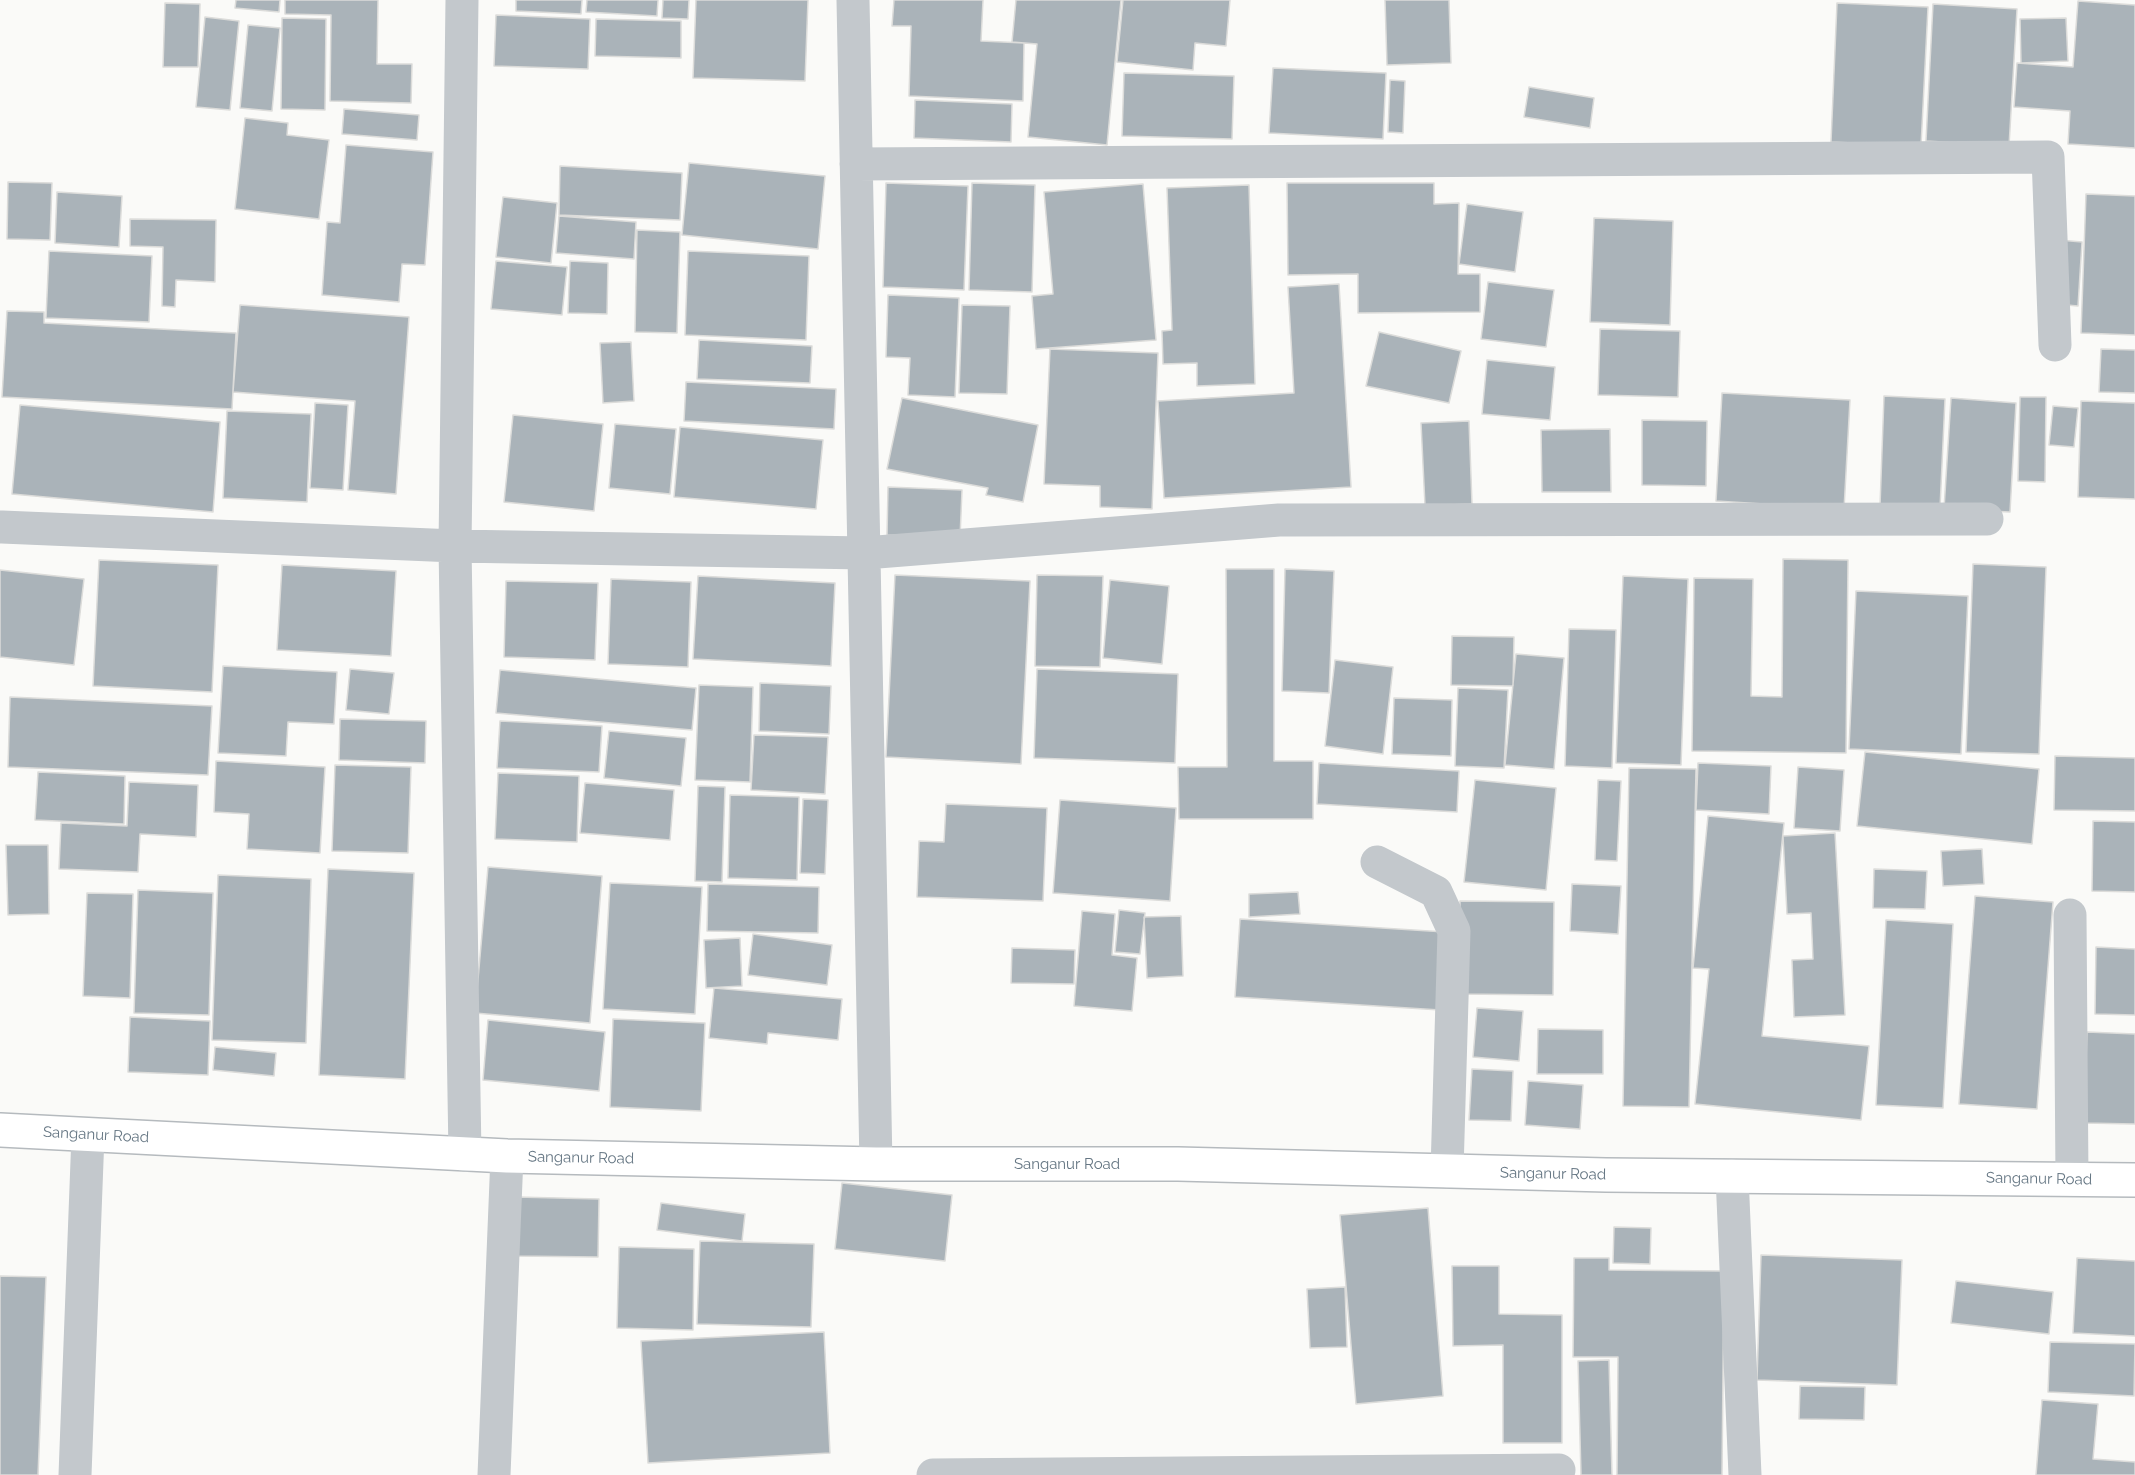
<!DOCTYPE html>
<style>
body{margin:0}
canvas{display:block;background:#fafaf8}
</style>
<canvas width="2135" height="1475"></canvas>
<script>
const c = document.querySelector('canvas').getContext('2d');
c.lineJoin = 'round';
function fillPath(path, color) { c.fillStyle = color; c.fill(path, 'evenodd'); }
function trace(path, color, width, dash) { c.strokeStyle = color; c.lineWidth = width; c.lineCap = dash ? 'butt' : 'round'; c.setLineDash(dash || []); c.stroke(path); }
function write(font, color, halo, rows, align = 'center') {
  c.font = font + ' Raleway,sans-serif'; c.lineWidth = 6; c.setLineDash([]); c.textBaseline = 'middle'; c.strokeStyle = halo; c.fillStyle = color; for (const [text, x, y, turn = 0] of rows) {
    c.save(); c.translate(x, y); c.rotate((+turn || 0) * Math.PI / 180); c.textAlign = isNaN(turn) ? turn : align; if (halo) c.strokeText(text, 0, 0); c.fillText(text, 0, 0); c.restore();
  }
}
const building = new Path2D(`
 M236,0H280L279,12L235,8Z
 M285,0H378L377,64H412L411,103L330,101L331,15L285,14Z
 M516,0H582L581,14L516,11Z
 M587,0H658L657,16L586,12Z
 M663,0H689L688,19L662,18Z
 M696,0H808L805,81L693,78Z
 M894,0H983L981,41L1024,43L1023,101L909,96L911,26H892Z
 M1016,0H1121L1107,145L1028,137L1037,44L1012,42Z
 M1123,0H1230L1226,46L1195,43L1193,70L1117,62Z
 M1385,0H1449L1451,63L1387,65Z
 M2078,1L2135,5V148L2068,144L2070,111L2014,107L2017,63L2073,67Z
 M165,3L200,4L198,67H163Z
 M1837,3L1928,7L1921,146L1831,142Z
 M1933,4L2017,9L2009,146L1926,141Z
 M496,15L590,19L588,69L494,66Z
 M205,17L239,21L230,110L196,107Z
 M282,18L326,19L325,110L281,109Z
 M2066,18L2068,61L2021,63L2020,19Z
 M596,19L681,21V58L595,56Z
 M248,25L280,28L272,111L240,108Z
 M1273,68L1386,73L1383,139L1269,133Z
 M1124,73L1234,76L1232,139L1122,136Z
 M1390,80L1405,81L1403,133L1388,132Z
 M1529,87L1594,98L1590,128L1524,117Z
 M915,100L1012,104L1011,142L914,138Z
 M344,109L419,115L417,140L342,134Z
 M245,118L288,123L287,135L329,140L319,219L235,209Z
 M346,145L433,152L425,265L402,264L399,302L322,295L327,222L340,223Z
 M689,163L825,176L818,249L682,235Z
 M560,166L682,173L680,220L559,215Z
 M8,182L52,183L50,240L7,239Z
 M886,183L968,186L964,290L883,287Z
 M972,183L1035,185L1032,292L969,290Z
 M1287,183H1434V204L1459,203L1458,274H1480V312L1358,313V274L1288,275Z
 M1143,184L1156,340L1036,349L1032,296L1053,294L1044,192Z
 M1249,185L1255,384L1197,386V363L1163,364L1162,331L1172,330L1167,188Z
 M57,192L122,196L119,247L55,243Z
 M2086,194L2135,196V335L2081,333Z
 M503,197L557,203L551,263L496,257Z
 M1467,204L1523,212L1515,272L1459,264Z
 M559,216L636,222L634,259L556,253Z
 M1594,218L1673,221L1670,325L1590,322Z
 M130,219L216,220L215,282L176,280L175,307L162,306L163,247L130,246Z
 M637,230L680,232L677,333L635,332Z
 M2059,240L2082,242L2078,306L2055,304Z
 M49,251L152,256L149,322L46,318Z
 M688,251L809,256L806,340L685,335Z
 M496,261L567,267L562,315L491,309Z
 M570,261L608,263L607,314L568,313Z
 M1488,282L1554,290L1546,347L1481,339Z
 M1339,284L1351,487L1164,498L1158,401L1294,393L1288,287Z
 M888,295L959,298L955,397L908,395L910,358L886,357Z
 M240,305L409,317L396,494L348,490L355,401L233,392Z
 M962,305L1010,306L1007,394L959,393Z
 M7,311L44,312V323L236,333L232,409L2,397Z
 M1600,329L1680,331L1678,397L1598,395Z
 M1379,332L1461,351L1449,403L1366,386Z
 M699,340L812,346L810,383L697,379Z
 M631,342L634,401L603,403L600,343Z
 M1050,349L1158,353L1152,509L1100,507V486L1044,484Z
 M2101,349L2135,350V393L2099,392Z
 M1487,360L1555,367L1550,420L1482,414Z
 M686,382L836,389L834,429L684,421Z
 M1722,393L1850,400L1844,509L1716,501Z
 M1884,396L1945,399L1940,508L1880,506Z
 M2020,397H2046L2045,482L2018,481Z
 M902,398L1038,425L1023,502L986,495L988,488L887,469Z
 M1951,398L2016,403L2010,512L1944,509Z
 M2081,401L2135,403V499L2078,497Z
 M315,403L348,405L343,490L310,488Z
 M20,405L220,422L213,512L12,494Z
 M2053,406L2078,408L2074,447L2049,445Z
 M227,411L311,414L307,502L223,498Z
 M513,415L603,424L594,511L504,502Z
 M1642,420L1707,421L1706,486L1642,485Z
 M1469,421L1472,504L1425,506L1421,423Z
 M615,424L676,429L670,494L609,488Z
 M680,427L823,440L816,509L674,497Z
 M1610,429L1611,492H1542L1541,430Z
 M888,487L962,490L960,538L887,535Z
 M1783,559L1848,560L1846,753L1692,751L1694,578L1753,579L1751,696L1782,697Z
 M99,560L218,565L212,692L93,686Z
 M1973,564L2046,567L2039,754L1966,752Z
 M282,565L396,571L391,656L277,650Z
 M1226,569H1274V761H1313V819H1179L1178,767H1227Z
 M1285,569L1334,571L1329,693L1282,691Z
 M0,570L84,579L74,665L0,657Z
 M895,575L1030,581L1021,764L886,757Z
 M1037,575L1103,576L1100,667L1035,666Z
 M698,576L835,583L831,666L693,659Z
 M1623,576L1688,579L1681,765L1616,763Z
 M611,579L691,582L688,667L608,664Z
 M1110,580L1169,586L1162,664L1103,658Z
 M506,581L598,583L595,660L504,657Z
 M1856,591L1968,596L1961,754L1849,749Z
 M1569,629L1616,630L1612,768L1565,766Z
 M1452,636L1514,637L1513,686L1451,685Z
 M1516,654L1564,658L1554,769L1505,765Z
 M1335,660L1393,667L1383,754L1325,746Z
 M223,666L337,672L334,724L288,722L286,756L218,753Z
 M350,669L394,673L389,714L346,710Z
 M1037,669L1178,674L1175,763L1034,758Z
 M500,670L696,688L692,730L496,713Z
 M760,683L831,686L829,734L759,731Z
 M699,685L753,687L750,782L695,780Z
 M1458,688L1508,690L1504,768L1455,766Z
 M10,697L212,706L208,775L8,767Z
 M1394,698L1452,700L1451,756L1392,754Z
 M340,719L426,721L425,763L339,760Z
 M500,721L602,726L599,772L497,768Z
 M609,731L686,738L681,786L604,778Z
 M754,735L828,737L825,794L751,790Z
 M1865,752L2039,769L2032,844L1857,826Z
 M2055,756L2135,758V811L2054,810Z
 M216,761L325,767L320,853L247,849L249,814L214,812Z
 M1319,763L1459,771L1457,812L1317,804Z
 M1698,763L1771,766L1769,814L1696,810Z
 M335,765L411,767L408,853L332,851Z
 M1798,767L1844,770L1840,831L1794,828Z
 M1629,768L1696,769L1689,1107L1623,1106Z
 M38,772L125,776L124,824L35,820Z
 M498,773L579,776L577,842L495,839Z
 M1475,780L1556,788L1546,890L1464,882Z
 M1598,780L1621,781L1617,861L1595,860Z
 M129,782L198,785L196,837L140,834L138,872L59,869L61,823L127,826Z
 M585,783L674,790L670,840L580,833Z
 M698,786L725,787L722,882L695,881Z
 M730,795L799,797L797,880L728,878Z
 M803,799L828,800L825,874L800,873Z
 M1060,800L1176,808L1170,901L1053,893Z
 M946,804L1047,808L1043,901L917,897L919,841L944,842Z
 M1708,816L1784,823L1762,1036L1869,1046L1861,1120L1695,1104L1709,969L1693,968Z
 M2093,821L2135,822V892L2092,891Z
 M1835,833L1845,1015L1794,1017L1792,960L1813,959L1811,913L1787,914L1783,836Z
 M6,845H48L49,914L8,915Z
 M1982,849L1984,884L1943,886L1941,851Z
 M488,867L602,876L590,1023L475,1013Z
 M328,869L414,873L405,1079L319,1075Z
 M1874,869L1927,871L1925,909L1873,908Z
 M218,875L311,879L306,1043L212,1040Z
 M610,883L702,887L695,1014L603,1009Z
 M708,884L819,887L818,933L707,931Z
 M1572,884L1621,886L1618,934L1570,931Z
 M138,890L213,893L209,1015L134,1013Z
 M1298,892L1300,914L1249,917V894Z
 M87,893L133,894L130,998L83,996Z
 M1975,896L2053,902L2037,1109L1959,1104Z
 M1460,901L1554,902L1553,995L1460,994Z
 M1119,910L1145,913L1140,954L1115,952Z
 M1082,911L1115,914L1112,955L1137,958L1132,1011L1074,1006Z
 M1181,916L1183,976L1147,978L1144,917Z
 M1240,919L1445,932L1440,1010L1235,997Z
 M1886,920L1953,924L1943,1108L1876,1105Z
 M753,934L832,945L827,985L748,975Z
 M740,938L742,986L706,988L704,940Z
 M2096,947L2135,949V1015L2095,1014Z
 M1012,948L1075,950L1074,984L1011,983Z
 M714,988L842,999L838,1040L768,1033L767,1044L709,1038Z
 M1477,1008L1523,1011L1519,1061L1473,1057Z
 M130,1017L210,1021L208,1075L128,1072Z
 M613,1019L705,1023L701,1111L610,1107Z
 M488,1020L605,1032L599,1091L483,1080Z
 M1538,1029L1603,1030V1074H1537Z
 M2087,1032L2135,1034V1124L2084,1123Z
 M215,1047L276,1053L274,1076L213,1070Z
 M1472,1069L1513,1071L1511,1121L1469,1120Z
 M1528,1081L1583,1085L1580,1129L1525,1125Z
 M842,1183L952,1195L945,1261L835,1249Z
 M517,1197L599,1199L598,1257L516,1256Z
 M661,1203L745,1214L742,1241L657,1230Z
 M1428,1208L1443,1396L1356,1404L1340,1215Z
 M1614,1227L1651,1228L1650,1264L1613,1263Z
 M700,1241L814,1244L811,1327L697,1324Z
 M619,1247L694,1249L693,1330L617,1328Z
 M1761,1255L1902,1260L1897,1385L1757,1380Z
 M1574,1258H1609V1270L1724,1271L1722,1475H1617L1618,1357H1573Z
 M2077,1258L2135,1261V1336L2073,1333Z
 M1452,1266H1499V1314L1562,1315V1443H1503V1345L1453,1346Z
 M0,1276L46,1277L38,1475H0Z
 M1956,1281L2053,1292L2049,1334L1951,1323Z
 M1345,1287L1347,1347L1310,1348L1307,1289Z
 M824,1332L830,1453L648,1463L641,1341Z
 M2050,1342L2135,1344L2134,1396L2048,1392Z
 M1609,1360L1612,1475H1581L1578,1361Z
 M1800,1386L1865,1387L1864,1420L1799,1419Z
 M2042,1400L2098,1404L2093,1459L2135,1462V1475H2036Z`);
fillPath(building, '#aab3b9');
trace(building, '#dcdcda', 1.5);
const major = new Path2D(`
 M0,1130L507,1156L876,1164H1178L1606,1175L2135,1180`);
trace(major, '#b5babe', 36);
trace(new Path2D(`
 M462,0L455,546L465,1155
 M853,0L876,1164
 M856,164L2048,157L2055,345
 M2,527L455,546L865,553L1279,520L1987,519
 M1377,862L1436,892L1454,931L1447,1171
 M2070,915L2072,1179
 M1732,1176L1745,1475
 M75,1475L88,1135
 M494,1475L507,1156
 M933,1475L1559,1470`), '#c3c8cc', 33);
trace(major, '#fff', 33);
write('15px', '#657683', '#fff', [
 ["Sanganur Road",96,1135,3],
 ["Sanganur Road",581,1158,1],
 ["Sanganur Road",1067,1164],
 ["Sanganur Road",1553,1174,1],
 ["Sanganur Road",2039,1179,1]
]);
</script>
